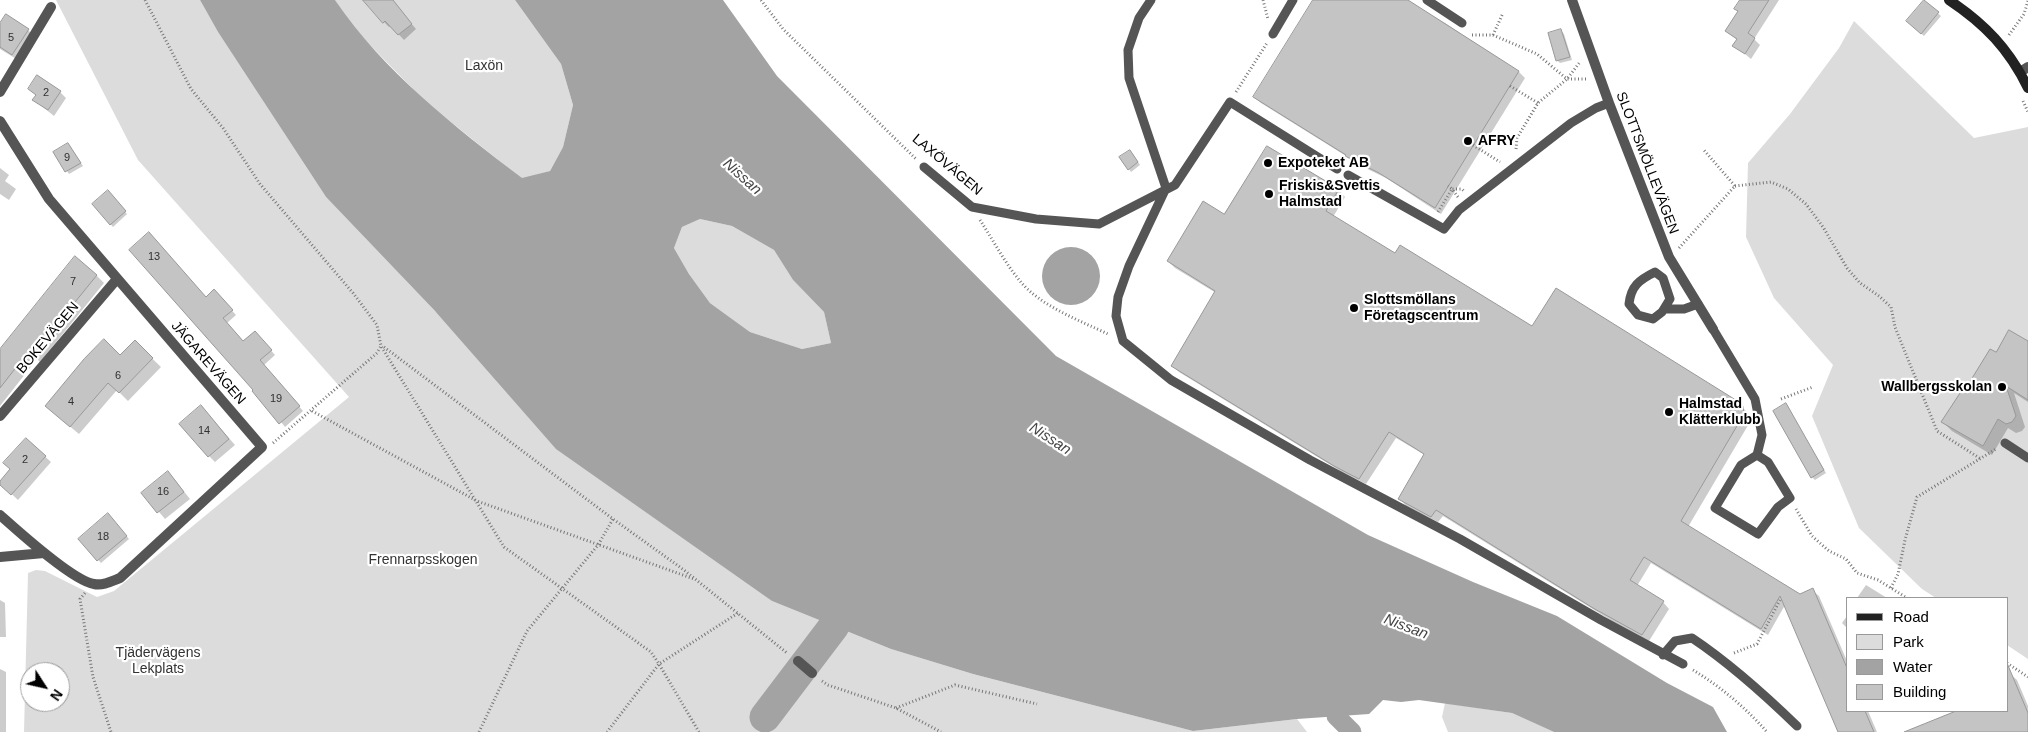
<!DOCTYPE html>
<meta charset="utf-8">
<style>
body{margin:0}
#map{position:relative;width:2028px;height:732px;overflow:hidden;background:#fff;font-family:Arial,sans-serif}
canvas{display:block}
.legend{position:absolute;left:1846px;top:597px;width:162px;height:115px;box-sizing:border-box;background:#fff;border:1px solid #999;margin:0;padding:6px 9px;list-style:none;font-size:15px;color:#000}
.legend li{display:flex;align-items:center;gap:10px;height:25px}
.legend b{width:25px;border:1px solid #999}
.north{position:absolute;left:20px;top:662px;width:50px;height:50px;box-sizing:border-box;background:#fff;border:1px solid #999;border-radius:50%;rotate:125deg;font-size:14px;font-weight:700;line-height:20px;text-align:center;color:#000}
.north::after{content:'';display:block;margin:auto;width:18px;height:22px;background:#000;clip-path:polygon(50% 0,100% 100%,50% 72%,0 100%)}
</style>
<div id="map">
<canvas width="2028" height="732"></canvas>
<ul class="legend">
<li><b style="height:6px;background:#222"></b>Road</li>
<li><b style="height:14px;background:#dcdcdc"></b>Park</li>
<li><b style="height:14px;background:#a3a3a3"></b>Water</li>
<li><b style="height:14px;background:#c4c4c4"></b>Building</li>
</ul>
<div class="north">N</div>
</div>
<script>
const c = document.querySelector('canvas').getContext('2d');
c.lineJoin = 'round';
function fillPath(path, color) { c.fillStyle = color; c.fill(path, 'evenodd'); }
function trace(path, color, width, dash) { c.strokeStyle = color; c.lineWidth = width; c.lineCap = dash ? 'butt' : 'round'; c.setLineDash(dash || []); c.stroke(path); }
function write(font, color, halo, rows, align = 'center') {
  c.font = font + ' Arial,sans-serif'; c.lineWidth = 4.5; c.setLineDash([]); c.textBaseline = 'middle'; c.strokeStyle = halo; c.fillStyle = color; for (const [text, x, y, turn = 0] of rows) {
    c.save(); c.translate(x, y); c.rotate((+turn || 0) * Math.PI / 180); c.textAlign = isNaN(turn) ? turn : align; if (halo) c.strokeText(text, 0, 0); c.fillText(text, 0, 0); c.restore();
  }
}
fillPath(new Path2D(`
 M56,0H200L218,32L326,197L435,311L772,601L891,649L973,674L1193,731L1297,719L1307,732H24L28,573L36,570L45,571L97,597L114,591L349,397L138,160ZM30,672H60V702H30Z
 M335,0H515L561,64L573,105L563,147L550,171L522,179L426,102L355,30Z
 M1854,21L1974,138L2028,127V659L2007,645V598H1936L1922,589L1859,528L1812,416L1833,365L1774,298L1746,237L1748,163L1790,114L1839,48Z
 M700,219L732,226L774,250L793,280L824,312L831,343L802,349L750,332L710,303L689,274L674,248L682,227Z
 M1445,703L1512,713L1554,732H1448L1442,717Z`), '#dcdcdc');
fillPath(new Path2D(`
 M200,0H335C384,72 454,126 522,178L550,171L563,147L573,105L561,64L515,0H723L777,76L1056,356L1368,535L1473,582L1557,616L1667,683L1713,707L1727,732H1554L1512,713L1419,700L1401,702L1383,700L1369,714L1297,719L1193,731L973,674L891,649L772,601L556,449L435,311L326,197L218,32ZM700,219L732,226L774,250L793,280L824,312L831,343L802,349L750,332L710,303L689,274L674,248L682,227Z
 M1042 276a29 29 0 1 1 58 0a29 29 0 1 1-58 0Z`), '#a3a3a3');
fillPath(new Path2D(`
 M365,0H391L416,29L404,40L391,26L389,27L384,22Z
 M1315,0H1405L1445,23L1519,72L1525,78L1441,214L1386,178L1353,162L1346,156L1261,103L1254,97Z
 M1741,0H1779L1754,39L1760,45L1751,59L1734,45L1737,40L1726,31L1739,12L1736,9Z
 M1924,1L1941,16L1924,36L1910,24Z
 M0,26L28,30L34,36L18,60L0,49Z
 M1561,31L1564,34L1572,60L1560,63L1557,60Z
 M29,89L60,92L66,98L54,116L34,100L37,96Z
 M68,144L83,166L69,174L55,153Z
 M1267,148L1339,190L1345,197L1333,217L1395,254L1532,327L1738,403L1749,414L1750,422L1688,527L1800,595L1812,590L1819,596L1847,661V711H1868L1877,732H1840L1785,605L1768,635L1651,563L1637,586L1663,602L1669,609L1649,641L1612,621L1443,516L1438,522L1406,506L1400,499L1425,455L1396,438L1366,484L1342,472L1179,372L1172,365L1216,293L1175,268L1168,261L1225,216Z
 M1133,154L1140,165L1131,172L1129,169Z
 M0,168L9,175L5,181L16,189L9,200L0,194Z
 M108,192L127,214L113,227L93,204Z
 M96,275L104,283L40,362L37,359L0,406V351Z
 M214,291L236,315L227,323L244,342L259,337L275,355L264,365L303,411L285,427L255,390L206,298Z
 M135,342L161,367L128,401L117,390L79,434L55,414Z
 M2028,343V402L2014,393L2025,427L2022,431L2016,433L2008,428L1992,455L1952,431L1943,422L1996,353Z
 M1786,405L1826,473L1815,480L1812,477Z
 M207,413L235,445L215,462L209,456Z
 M26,439L51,462L18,500L0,483L11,469Z
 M174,479L190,499L165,519L143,493Z
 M111,518L129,539L101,563L80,539Z
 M1866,585L1887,598H1857Z
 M0,600L5,603L6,637H0Z
 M1847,616V628L1842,623Z
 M0,669L6,672V732H0Z
 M2007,671L2017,680L2028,706V732H1906L1959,711H2007Z`), '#0003');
trace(new Path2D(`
 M1336,716L1352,732`), '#a3a3a3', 19);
trace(new Path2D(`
 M765,717L834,626`), '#a3a3a3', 31);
const building = new Path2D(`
 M363,0H393L412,24L398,35L385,21L383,23Z
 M1313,0H1408L1519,71L1435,208L1379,173L1345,156L1346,155L1253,97Z
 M1740,0H1769L1748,33L1755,38L1745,54L1732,46L1737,39L1725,31L1738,11L1734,9Z
 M1924,0L1939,12L1921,34L1906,21Z
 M6,14L29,29L12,55L0,47V23Z
 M1561,29L1570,57L1556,61L1548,33Z
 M37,75L61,91L48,110L32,100L36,95L28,89Z
 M68,143L81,163L65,172L53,152Z
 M1267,146L1339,189L1326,211L1395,253L1400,245L1532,326L1556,288L1739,402L1743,406L1744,414L1681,521L1800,594L1813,588L1847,668V711H1865L1874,732H1838L1780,596L1761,629L1644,557L1630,580L1664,601L1642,635L1593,608L1436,510L1431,517L1398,499L1424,454L1389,432L1359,479L1334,466L1171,366L1215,291L1167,261L1203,201L1224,214Z
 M1130,150L1138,162L1128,170L1119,157Z
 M108,190L126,211L110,225L92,204Z
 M149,232L206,297L214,289L233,310L223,318L243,341L255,331L272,350L260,360L300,406L279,424L252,391L253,390L129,250Z
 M75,256L97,275L32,355L28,352L0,388V349Z
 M2009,330L2028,341V400L2006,386L2016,416L2012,422L2006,424L1998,419L1983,446L1941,422L1964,387L1966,388L1990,349L1996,352Z
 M104,339L120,355L135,340L153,358L119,393L108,383L70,427L45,406L84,359Z
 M1786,403L1824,470L1811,478L1773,411Z
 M201,405L229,439L208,457L179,424Z
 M26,438L46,456L11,495L0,485V481L10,469L3,463Z
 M168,471L184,492L157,513L141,493Z
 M108,513L127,536L97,561L78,539Z
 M2007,663L2028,713V732H1904L1956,711H2007Z`);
fillPath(building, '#c4c4c4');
trace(building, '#999', 1);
trace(new Path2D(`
 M145,0L191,89L223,128L260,184L353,293L377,325L381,346L504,547L651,652L659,664L607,732
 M761,0L783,29L916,159
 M1263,0L1268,19
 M1472,35H1493L1537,54L1567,79H1588
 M1493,35L1503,13
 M2009,35L2024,14L2028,1
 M1510,86L1538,103
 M1236,92L1267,43
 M2023,101L2028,112
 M1473,145L1500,162
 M1516,149L1517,138L1538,103L1567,79L1580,62
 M1735,186L1771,182L1788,189L1806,204L1823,227L1847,268L1860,283L1879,296L1891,307L1895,327L1937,431L1981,459
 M1458,197L1452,189H1462L1465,192
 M1438,212L1452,189L1448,186
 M980,220C993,240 1005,263 1020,281C1040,306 1081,321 1108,334
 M1679,248L1735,186L1703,149
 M384,347L613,519L684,570L787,653
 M1781,399L1813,387
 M312,411L477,501L694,579
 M273,443L377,353L381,346
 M1796,509L1812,536L1829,551L1846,559L1857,573L1878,580L1907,598
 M1891,588L1898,574L1905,540L1917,497L1996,449
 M85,593L80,599L93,677L111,732
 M1734,653L1757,644L1780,600
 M2007,663L2028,677
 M1693,670C1721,687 1746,708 1767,732
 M822,681L828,685L896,708L941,732
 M896,708L955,685L1037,704
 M479,732L527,631L598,545L613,519
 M699,732L659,664L738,613`), '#777', 3, [1, 2.5]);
trace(new Path2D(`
 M1151,0L1139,18L1128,50L1129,78L1166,188L1129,266L1118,297L1116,316L1123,341L1171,380L1310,460L1460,539L1601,620L1683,664
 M1427,0L1462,23
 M1273,34L1293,0
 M924,167L972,207L1036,219L1099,224L1175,185L1230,102L1337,169
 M1348,175L1444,229L1459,210L1571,123L1596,108L1609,103
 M1655,272L1663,278L1670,299L1662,312L1653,319L1638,315L1629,304C1631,286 1639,280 1655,272Z
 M1664,309H1684L1698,304
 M1713,329L1755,399L1762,435L1757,455L1768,462L1790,498L1778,507L1758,534L1715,508L1741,465L1757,455
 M2005,443L2028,458
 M1663,655L1675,641L1692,638C1731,664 1764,694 1797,726`), '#555', 9);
trace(new Path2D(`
 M1572,0L1609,103L1669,257L1713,329
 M2020,72L2028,67
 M0,92L51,7
 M0,121L49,199L262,447L120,578C112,581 103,586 94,584C73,581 18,531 0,515
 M0,416L117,279
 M0,557L44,553
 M798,661L812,673`), '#555', 10);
trace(new Path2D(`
 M1949,0C1985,24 2009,49 2028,88`), '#222', 10);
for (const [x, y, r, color] of [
 [1468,141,5,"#000"],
 [1268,163,5,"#000"],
 [1269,194,5,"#000"],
 [1354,308,5,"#000"],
 [2002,387,5,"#000"],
 [1669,412,5,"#000"]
]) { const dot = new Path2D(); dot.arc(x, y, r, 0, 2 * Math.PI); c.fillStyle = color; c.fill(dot); trace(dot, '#fff', 2); }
write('11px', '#313131', null, [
 ["5",11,38],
 ["2",46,93],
 ["9",67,158],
 ["13",154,257],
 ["7",73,282],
 ["6",118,376],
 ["19",276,399],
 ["4",71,402],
 ["14",204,431],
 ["2",25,460],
 ["16",163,492],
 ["18",103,537]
]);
write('14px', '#333', '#fff', [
 ["Laxön",484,66],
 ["Frennarpsskogen",423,560],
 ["Tjädervägens",158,653],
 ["Lekplats",158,669]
]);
write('bold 14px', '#000', '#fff', [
 ["AFRY",1478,141],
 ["Expoteket AB",1278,163],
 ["Friskis&Svettis",1279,186],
 ["Halmstad",1279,202],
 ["Slottsmöllans",1364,300],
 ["Företagscentrum",1364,316],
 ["Wallbergsskolan",1992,387,"right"],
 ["Halmstad",1679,404],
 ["Klätterklubb",1679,420]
], 'left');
write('14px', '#000', '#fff', [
 ["SLOTTSMÖLLEVÄGEN",1647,163,69],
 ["LAXÖVÄGEN",947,165,40],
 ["BOKEVÄGEN",48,338,-50],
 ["JÄGAREVÄGEN",208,363,49]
]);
write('italic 15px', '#444', '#fff', [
 ["Nissan",742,177,42],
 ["Nissan",1050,439,33],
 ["Nissan",1406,627,21]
]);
</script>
